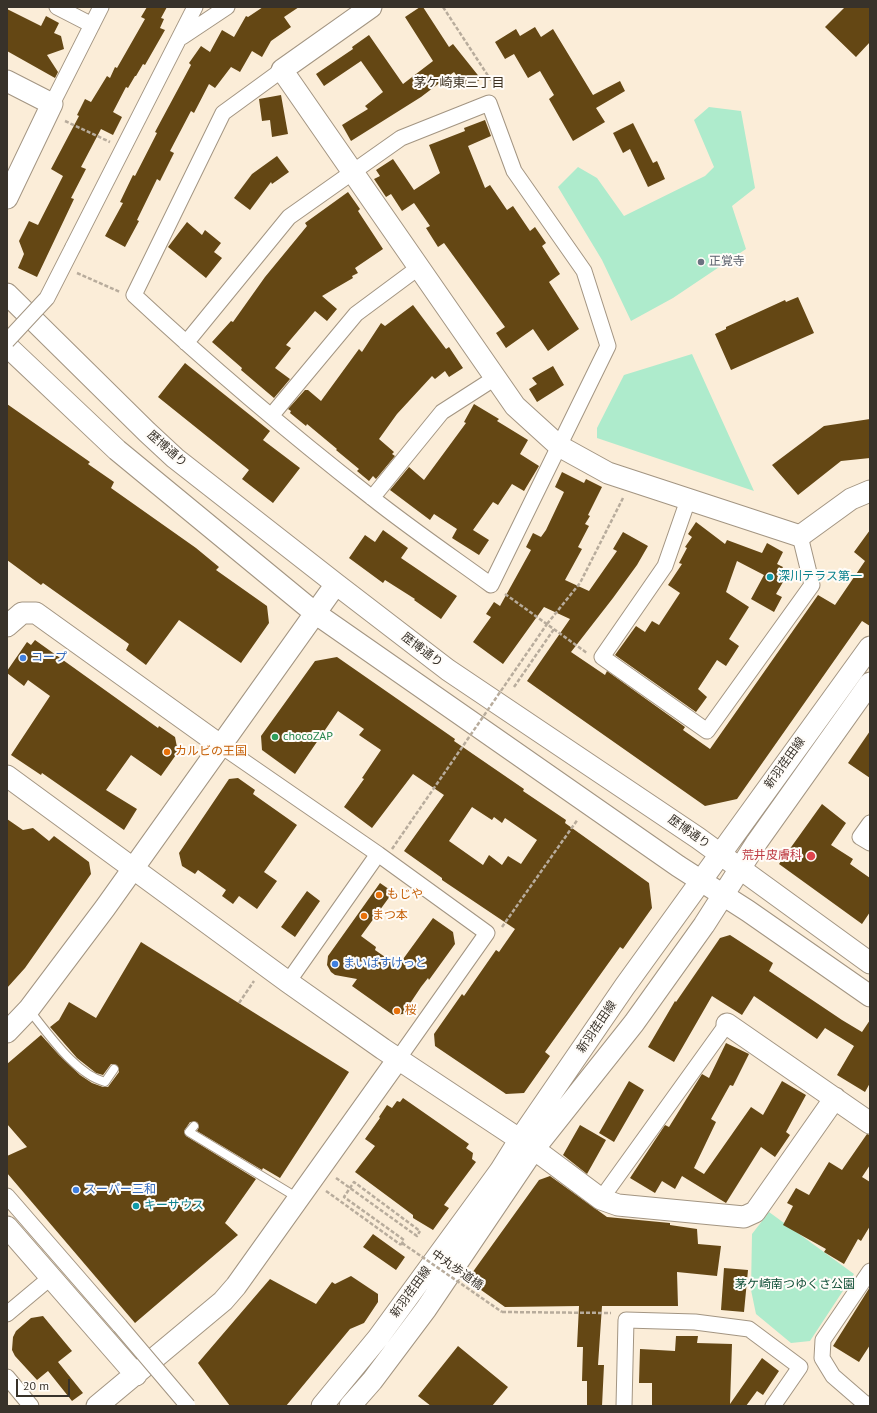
<!DOCTYPE html>
<meta charset="utf-8">
<style>
body{margin:0}
#map{position:relative;width:877px;height:1413px;overflow:hidden;background:#fbedd8;font-family:"PT Sans",sans-serif}
canvas{display:block}
.frame{position:absolute;inset:0;border:8px solid #38322a;pointer-events:none}
.scale{position:absolute;left:16px;top:1379px;width:54px;height:18px;box-sizing:border-box;border:2px solid #38322a;border-top:0;padding-left:5px;font-size:12px;line-height:14px;white-space:nowrap;color:#38322a;-webkit-text-stroke:3px #fffcf8;paint-order:stroke}
</style>
<div id="map">
<canvas width="877" height="1413"></canvas>
<div class="frame"></div>
<div class="scale">20 m</div>
</div>
<script>
const c = document.querySelector('canvas').getContext('2d');
c.lineJoin = 'round';
function fillPath(path, color) { c.fillStyle = color; c.fill(path, 'evenodd'); }
function trace(path, color, width, dash) { c.strokeStyle = color; c.lineWidth = width; c.lineCap = dash ? 'butt' : 'round'; c.setLineDash(dash || []); c.stroke(path); }
function write(font, color, halo, rows, align = 'center') {
  c.font = font + ' "PT Sans","Noto Sans JP",sans-serif'; c.lineWidth = 4; c.setLineDash([]); c.textBaseline = 'middle'; c.strokeStyle = halo; c.fillStyle = color; for (const [text, x, y, turn = 0] of rows) {
    c.save(); c.translate(x, y); c.rotate((+turn || 0) * Math.PI / 180); c.textAlign = isNaN(turn) ? turn : align; if (halo) c.strokeText(text, 0, 0); c.fillText(text, 0, 0); c.restore();
  }
}
fillPath(new Path2D(`
 M709,107L741,111L755,188L732,206L746,249L673,298L631,321L602,260L558,187L578,167L597,178L624,216L705,176L714,167L694,120Z
 M692,354L754,491L597,438V428L624,375Z
 M769,1212L854,1274L810,1341L791,1343L756,1314L751,1290L752,1234Z`), '#aeebcc');
fillPath(new Path2D(`
 M147,7H167L161,18L164,19L160,28L165,30L145,65L143,64L136,76H135L128,88L126,87L113,112L122,117L113,135L101,129L81,167L86,169L71,198L74,199L37,277L18,268L24,254L19,241L29,221L38,225L63,176L51,169L79,116L77,115L85,99L91,102L107,76L110,78L115,67L117,68L145,19L141,17Z
 M263,7H299L284,17L291,27L271,41L262,57L252,51L240,72L231,67L215,88L209,84L194,113L191,111L170,151L174,153L160,181L157,179L137,220L139,221L125,247L105,236L123,203L120,202L133,175L135,176L157,133L155,132L191,65L189,63L201,46L210,52L222,30L234,37L246,16L248,17Z
 M420,7H423L449,47L453,44L481,79L466,89L454,72L421,97L351,141L342,125L368,109L365,106L383,92L361,61L324,86L316,74L353,49L352,47L369,35L403,84L433,61L405,17Z
 M845,7H870V42L856,57L825,27Z
 M7,9L41,26L46,16L59,23L54,33L61,36L64,49L47,55L58,72L55,78L7,51Z
 M535,27L541,37L553,29L593,95L620,81L625,91L596,108L605,122L573,141L549,99L554,95L540,71L528,78L514,54L505,59L495,42L516,29L520,36Z
 M281,95L288,134L272,137L270,120L262,121L259,99Z
 M485,120L491,136L468,146L485,188L490,185L507,210L513,206L530,231L535,227L546,243L542,246L560,274L549,282L579,329L548,351L533,329L506,348L496,333L505,327L444,243L438,247L426,228L430,226L414,203L402,211L391,194L386,197L374,179L380,176L376,170L393,159L414,190L440,173L429,145L465,131L464,128Z
 M633,123L653,163L657,161L665,179L648,187L630,149L623,153L613,133Z
 M277,156L289,172L272,184L271,182L250,210L234,198L252,174Z
 M348,192L360,209L358,211L383,249L355,268L358,273L352,276L353,278L322,296L337,309L327,321L315,311L286,345L291,348L275,368L290,379L274,398L241,370L242,368L212,342L231,321L233,322L265,277L307,226L305,223Z
 M187,222L202,235L205,230L221,243L214,252L222,258L206,278L168,247Z
 M798,297L814,333L731,370L715,334L726,329V327L785,300L786,302Z
 M413,305L446,349L449,347L463,368L449,377L445,371L435,379L432,376L397,414L379,439L394,452L392,454L395,456L376,479L373,476L369,481L357,471L359,469L336,450L337,449L307,424L306,426L290,413L291,411L288,409L305,390H308L321,401L359,349L362,352L381,323L385,326Z
 M185,363L270,431L263,440L300,468L273,503L242,479L249,470L158,397Z
 M553,366L564,385L537,402L529,389L537,384L532,378Z
 M7,404L90,462L88,464L114,482L111,488L196,548L219,567L216,570L267,606L269,623L241,663L179,620L146,665L126,650L129,644L43,583L41,585L7,560Z
 M474,404L499,419L497,421L528,440L520,454L539,466L524,491L512,484L498,505L493,502L473,530L489,540L479,555L452,538L457,529L434,514L430,520L390,490L409,467L424,480L466,423L464,422Z
 M870,419V458L841,461L798,495L772,465L824,426Z
 M562,472L584,483L586,479L602,487L588,515L590,516L585,524L589,526L578,547L582,549L565,580L589,591L617,551L613,549L623,532L648,546L637,565L613,598L571,652L605,675L607,671L685,727L683,730L710,749L818,595L835,605L865,561L854,552L870,530V626L862,621L737,799L705,806L527,681L570,619L544,607L503,664L473,642L491,617L486,614L494,602L500,606L531,550L526,547L533,533L541,537L546,530L564,492L555,487Z
 M696,522L725,544L727,540L762,553L767,543L783,552L777,564L783,567L777,578L783,582L776,594L782,597L774,612L751,599L764,575L737,561L726,592L749,607L729,639L739,646L726,666L717,660L698,689L707,697L696,712L615,655L636,626L645,632L652,621L659,625L680,593L668,585L682,564L679,563L687,548L685,547L692,537L688,534Z
 M383,530L408,548L401,558L457,596L441,619L414,600L415,599L385,580L383,583L349,558L365,535L375,542Z
 M35,640L158,728L159,726L175,737L178,752L161,776L131,755L106,790L137,809L124,830L42,773L41,775L11,755L50,696L28,680L24,686L7,673V671L27,642L31,645Z
 M337,657L455,739L454,741L524,789L523,791L566,820L565,823L649,883L652,908L623,949L620,947L545,1052L550,1056L524,1093L506,1094L435,1046L434,1034L462,994L464,996L496,950L499,952L515,929L442,880V878L404,851L444,795L413,774L372,828L344,807L364,779L362,778L381,750L359,735L364,729L338,711L295,774L262,750L261,736L315,661ZM472,807L492,820L494,817L502,823L505,818L537,840L521,864L508,856L502,865L489,855L483,865L449,841Z
 M870,731V778L848,763Z
 M238,778L255,790L253,794L297,825L264,872L277,881L257,909L239,896L233,904L222,896L226,890L198,870L195,874L182,866L179,853L229,779Z
 M822,804L846,823L831,845L853,859L850,864L870,878V912L862,924L779,864Z
 M7,819L23,830L33,828L49,841L54,836L89,862L91,874L25,968L7,988Z
 M380,883L393,892L361,936L376,947L375,950L398,966L433,918L453,932L455,944L429,980L428,978L421,987L403,1014L393,1015L383,1008L352,986L357,979L335,975L331,972L327,965L328,956Z
 M307,891L320,901L295,937L281,927Z
 M730,935L773,963L769,971L842,1020L862,1032L870,1020V1083L865,1092L837,1075L854,1046L825,1028L817,1039L754,996L742,1015L712,996L674,1062L648,1047L675,1001L676,1002L720,938Z
 M141,942L349,1072L280,1178L263,1168L262,1170L197,1131L199,1127L197,1122H190L184,1131L186,1136L256,1179L225,1223L238,1235L135,1323L7,1173V1156L27,1147L7,1124V1064L41,1035L59,1055L80,1075L92,1083L103,1087H108L119,1072L117,1065L111,1064L103,1075L96,1073L77,1058L50,1027L59,1020L69,1002L96,1018Z
 M726,1043L749,1054L733,1086L730,1085L711,1119L716,1122L694,1168L704,1174L751,1107L763,1115L782,1081L806,1095L786,1132L790,1135L775,1157L761,1147L726,1203L682,1176L675,1189L662,1181L655,1193L630,1178L665,1125L669,1127L702,1074L709,1078Z
 M629,1081L644,1090L614,1142L599,1133Z
 M403,1098L469,1144L466,1148L473,1153L472,1159L476,1162L444,1205L449,1208L433,1230L413,1218V1215L355,1172L375,1146L365,1139L380,1118L379,1117L387,1105L392,1108L397,1101L400,1102Z
 M580,1125L606,1140L587,1174L563,1155Z
 M867,1134L870,1135V1165L862,1177L870,1182V1226L861,1241L858,1239L844,1264L824,1252L826,1249L783,1225L793,1206L787,1203L796,1188L809,1195L829,1162L842,1170Z
 M550,1176L607,1217L670,1223V1225L697,1229L698,1244L721,1246L717,1276L677,1272L678,1306H602L598,1365H604L602,1406H587V1381H582L583,1347H577L579,1306L505,1307L467,1280L539,1180Z
 M373,1234L405,1257L396,1270L363,1247Z
 M724,1268L748,1270L744,1312L721,1310Z
 M351,1276L378,1294V1302L364,1323L350,1329L286,1406H230L198,1363L270,1279L316,1304L332,1282L335,1284Z
 M870,1287V1345L859,1362L833,1346Z
 M43,1316L72,1351L58,1362L83,1393L72,1401L48,1371L37,1380L15,1356L12,1350L13,1337L16,1331L31,1318Z
 M676,1336H698L697,1343L732,1344L730,1404L762,1358L779,1371L763,1395L757,1391L746,1406H652V1383H639L640,1349L675,1351Z
 M458,1346L508,1387L492,1406H431L418,1396Z`), '#644714');
const lane = new Path2D(`
 M29,1010C48,1033 75,1074 105,1082L114,1069
 M194,1126L189,1132L298,1198`);
const street = new Path2D(`
 M57,7L92,25
 M182,37L227,7
 M52,104L101,7
 M73,247L195,7
 M186,343L289,217L401,138L489,103L514,171L584,271L608,346L491,585C451,556 410,528 371,497C289,433 210,366 134,295L223,113L282,70
 M271,416L356,314L418,268
 M372,498L442,412L495,378
 M688,500L665,566L602,657L707,731L812,585L800,536
 M220,745L378,854L487,933L398,1059
 M870,823L860,837L870,843
 M288,982L378,854
 M7,1196L120,1326
 M601,1199L727,1024
 M7,1314L50,1278
 M7,1377L31,1406
 M624,1406L626,1320L695,1322L749,1329L800,1367L773,1406
 M870,1406L863,1402L833,1376L822,1358L823,1340L870,1271`);
const secondary = new Path2D(`
 M371,7L282,70L515,406L559,446L608,473L800,536L851,499L870,491
 M7,81L52,104L7,198
 M7,294L147,432L175,458L336,584L448,670L698,838L870,963
 M7,346L117,450L315,613L678,866L748,911L870,996
 M7,626L22,613H36L220,745
 M7,776L288,982L383,1049L534,1149L601,1199L618,1205L744,1217L755,1212L835,1098
 M727,1024L870,1123
 M7,1032L29,1009L105,908L336,584
 M7,1227L136,1375
 M97,1406L223,1301L236,1286L398,1059
 M322,1406L378,1338L500,1171L520,1139L625,986L870,647
 M350,1406L372,1381L426,1309L534,1149L634,1023L704,925L757,842L870,683`);
trace(lane, '#a39582', 10);
trace(street, '#a39582', 17);
trace(secondary, '#a39582', 23);
trace(new Path2D(`
 M443,7L496,88
 M65,121L110,142
 M77,273L120,292
 M505,594L587,653
 M547,624L580,583L623,498
 M514,687L554,629
 M502,927L578,819
 M239,1003L254,981
 M336,1178L417,1236L420,1231
 M326,1191L401,1245
 M502,1312L611,1313`), '#b8ac9c', 2.5, [4, 2]);
trace(lane, '#fff', 8);
trace(street, '#fff', 15);
trace(secondary, '#fff', 21);
const streetBridge = new Path2D(`
 M7,341L47,298L73,247
 M120,1326L188,1406`);
trace(streetBridge, '#a39582', 17, []);
trace(new Path2D(`
 M392,849L547,624
 M402,1243L502,1312
 M401,1245L404,1240L344,1197L354,1182L420,1231`), '#b8ac9c', 2.5, [4, 2]);
trace(streetBridge, '#fff', 15);
for (const [x, y, r, color] of [
 [701,262,4,"#6b7280"],
 [770,577,4,"#0f9aa8"],
 [23,658,4,"#3f7fe0"],
 [275,737,4,"#2e9e5b"],
 [167,752,4,"#e8710a"],
 [811,856,5,"#e0444e"],
 [379,895,4,"#e8710a"],
 [364,916,4,"#e8710a"],
 [335,964,4,"#3f7fe0"],
 [397,1011,4,"#e8710a"],
 [76,1190,4,"#3f7fe0"],
 [136,1206,4,"#0f9aa8"]
]) { const dot = new Path2D(); dot.arc(x, y, r, 0, 2 * Math.PI); c.fillStyle = color; c.fill(dot); trace(dot, '#fffcf8', 1.5); }
write('12px', '#5b616d', '#fffcf8', [
 ["正覚寺",709,262]
], 'left');
write('12px', '#38322a', '#fffcf8', [
 ["歴博通り",167,449,41],
 ["歴博通り",422,650,37],
 ["新羽荏田線",785,763,-54],
 ["歴博通り",689,832,35],
 ["新羽荏田線",597,1027,-56],
 ["中丸歩道橋",457,1270,35],
 ["新羽荏田線",411,1292,-54]
]);
write('12px', '#0d838f', '#fffcf8', [
 ["深川テラス第一",778,577],
 ["キーサウス",144,1206]
], 'left');
write('12px', '#366cbe', '#fffcf8', [
 ["コープ",31,658],
 ["まいばすけっと",343,964],
 ["スーパー三和",84,1190]
], 'left');
write('12px', '#27864d', '#fffcf8', [
 ["chocoZAP",283,737]
], 'left');
write('12px', '#c56008', '#fffcf8', [
 ["カルビの王国",175,752],
 ["もじや",387,895],
 ["まつ本",372,916],
 ["桜",405,1011]
], 'left');
write('12px', '#be3a42', '#fffcf8', [
 ["荒井皮膚科",802,856]
], 'right');
write('12px', '#0e4d35', '#fffcf8', [
 ["茅ケ崎南つゆくさ公園",795,1285]
]);
write('13px', '#3d3120', '#fffcf8', [
 ["茅ケ崎東三丁目",459,83]
]);
</script>
